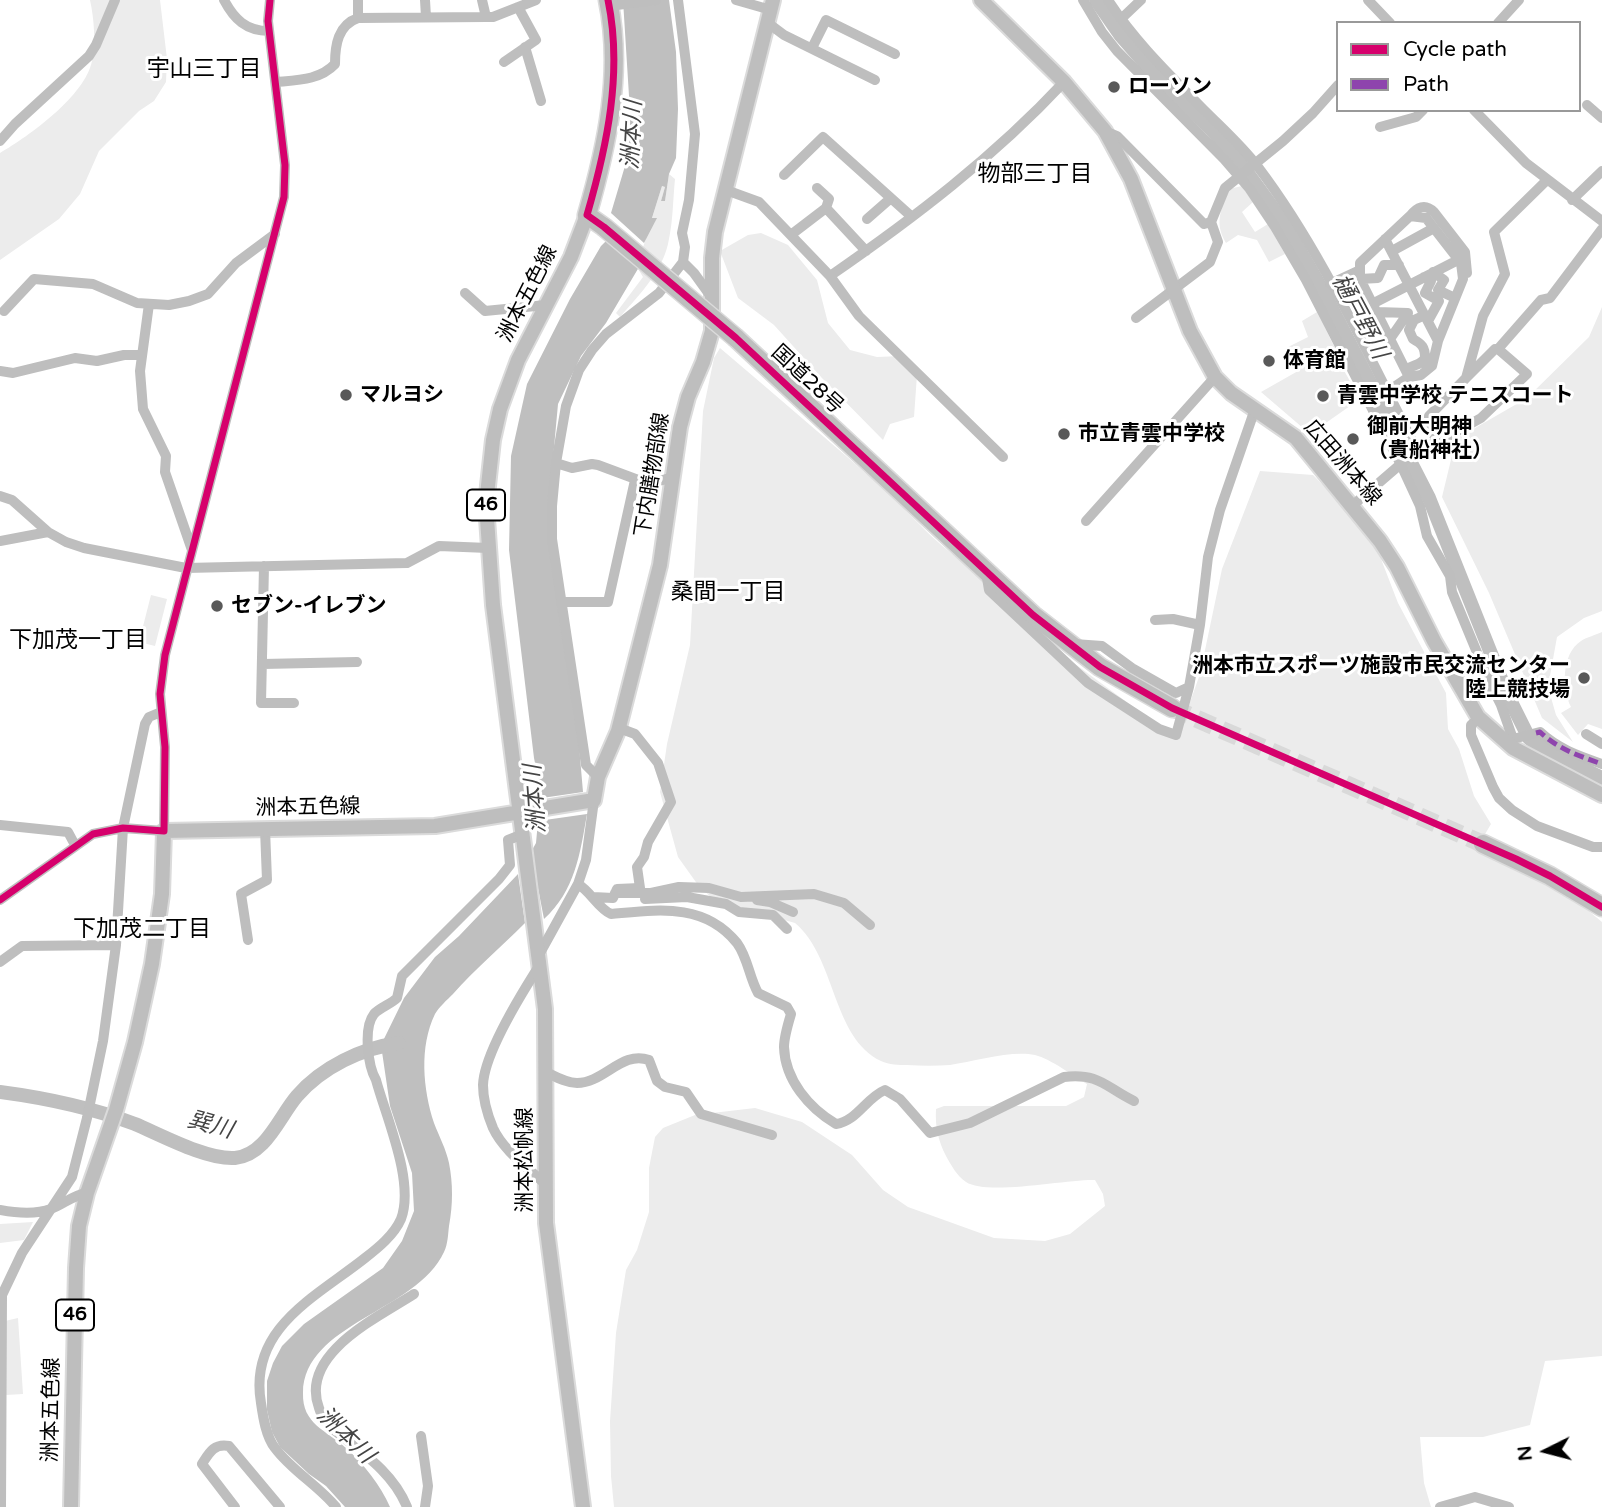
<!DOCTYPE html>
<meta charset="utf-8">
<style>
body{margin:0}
#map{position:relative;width:1602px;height:1507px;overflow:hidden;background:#fff;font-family:"Varela Round",sans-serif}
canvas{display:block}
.legend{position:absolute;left:1336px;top:21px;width:245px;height:91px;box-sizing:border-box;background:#fff;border:2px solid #999;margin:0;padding:9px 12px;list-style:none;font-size:21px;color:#000}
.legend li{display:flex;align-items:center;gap:14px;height:35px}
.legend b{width:35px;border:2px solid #999}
.north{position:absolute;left:1511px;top:1416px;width:70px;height:70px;-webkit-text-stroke:5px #fff;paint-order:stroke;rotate:264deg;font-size:19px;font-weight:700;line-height:28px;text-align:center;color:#000}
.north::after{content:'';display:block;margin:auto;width:24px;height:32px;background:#000;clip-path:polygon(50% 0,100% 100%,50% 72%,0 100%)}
</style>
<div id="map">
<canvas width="1602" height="1507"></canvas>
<ul class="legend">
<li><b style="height:9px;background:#d6006c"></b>Cycle path</li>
<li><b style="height:9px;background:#8e44ad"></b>Path</li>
</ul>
<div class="north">N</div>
</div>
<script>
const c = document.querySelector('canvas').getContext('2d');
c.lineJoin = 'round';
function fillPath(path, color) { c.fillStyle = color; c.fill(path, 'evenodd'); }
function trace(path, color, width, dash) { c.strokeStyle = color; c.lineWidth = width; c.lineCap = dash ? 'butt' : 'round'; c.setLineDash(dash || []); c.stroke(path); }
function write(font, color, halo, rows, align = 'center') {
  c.font = font + ' "Varela Round","Noto Sans JP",sans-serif'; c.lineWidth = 6; c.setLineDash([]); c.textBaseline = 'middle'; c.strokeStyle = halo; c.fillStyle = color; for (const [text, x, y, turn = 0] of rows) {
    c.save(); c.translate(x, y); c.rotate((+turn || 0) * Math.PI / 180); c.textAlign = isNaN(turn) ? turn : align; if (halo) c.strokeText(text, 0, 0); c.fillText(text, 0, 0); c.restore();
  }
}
fillPath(new Path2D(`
 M90,0H160L167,59L166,82L154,101L139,111L99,151L80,194L59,219L0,260V153C29,136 85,96 92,61C96,42 94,18 90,0Z
 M669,174L675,179C673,199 673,220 669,239C664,270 640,294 620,317L616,313L643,277L637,267L662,186L665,187L661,201H665Z
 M1242,186L1253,202L1242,212L1255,232L1268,224L1285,254L1269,262L1257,240L1238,235L1226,243C1214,223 1221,209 1229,189Z
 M761,233L788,245L817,280L828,323L850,350L877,357L901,356L917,375L914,417L890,424L883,440L821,377L774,325L738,298L720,251L748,235Z
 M1602,307V611L1584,618L1557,637L1548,687L1556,715L1573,742L1542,718L1489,593L1442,497L1456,439L1527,398L1589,337Z
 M1317,312L1338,354L1337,358L1360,399L1310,434L1261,392L1298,371L1286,348L1308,337L1302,321Z
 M720,348C776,396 832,443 887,492C917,520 943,554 981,571L1056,650L1177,739L1200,674L1222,569L1260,471L1313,475L1371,533L1398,603L1446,693L1448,729L1459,749L1474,796L1491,824L1475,851L1520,869L1566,892L1602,922V1356L1545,1361L1530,1425L1483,1437H1420L1424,1483L1431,1507H614L611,1476L610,1421L616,1333L626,1270L637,1250L649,1212V1168L655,1137L663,1128L695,1115L755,1108L802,1122L852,1155L883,1190L908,1207L994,1238L1045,1241L1070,1234L1105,1206L1103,1194L1095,1180C1067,1179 987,1196 966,1182C957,1176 951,1165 946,1156C938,1140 935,1127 936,1109L944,1106H1066L1084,1097L1087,1084C1073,1076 1051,1059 1035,1055C1012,1050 975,1061 950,1065C936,1066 922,1066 907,1065C899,1065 889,1065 881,1061C832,1038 836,957 795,923L714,900L698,885L678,857L660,792L667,744L690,645L703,411L714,358Z
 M151,595L167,599L155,646L139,642Z
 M1602,632V729L1588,724L1578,735L1561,713L1571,707C1562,689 1561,654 1581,641C1587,637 1596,635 1602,632Z
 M33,1222L24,1240L0,1243V1224Z
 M18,1318L23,1394L6,1395L5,1321Z`), '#ececec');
fillPath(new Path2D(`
 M623,0H669L676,52L678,109L676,158L669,174L665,201H661L665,187L662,186L652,218H657L644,243L611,213L625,166L630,112Z
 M611,236L642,262L606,323L581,356L558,404L548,513L575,699L583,792L542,798L534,758L509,550L511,456L527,384L570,299L601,246Z
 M587,814C580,854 575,891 544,919L531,852L536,843L538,821Z
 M518,874L525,923C501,947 475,969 453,994C447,1000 439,1007 435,1014C419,1047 423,1089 434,1123C439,1136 446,1149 449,1163C453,1184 453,1204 449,1226C448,1234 448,1244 444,1252C416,1312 304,1323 303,1393C302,1424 326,1430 346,1448C363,1463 381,1486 390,1507H345L326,1486L309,1474L280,1447L272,1432L267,1410V1381L273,1363L282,1346L304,1324L383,1268L402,1241L414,1211L412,1173L390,1106L381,1045L404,998L435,957L459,936Z`), '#bfbfbf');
trace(new Path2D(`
 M1096,0L1121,36L1157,77L1212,130L1236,157L1284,223L1324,293L1429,498L1508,696L1529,738L1541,748L1602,778
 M0,1092C46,1098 92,1108 135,1124C161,1135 207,1160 235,1158C266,1155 279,1117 297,1096C322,1067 362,1048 399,1043`), '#bfbfbf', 14);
trace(new Path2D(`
 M1172,708L1483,844`), '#d9d9d9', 18, [18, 9]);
const major = new Path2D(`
 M981,0L1064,82L1105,131L1131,179L1190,331L1215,377L1231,393L1296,438L1380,541L1397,567L1434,641L1478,717L1513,748L1602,795
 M71,1507L76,1268L79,1226L87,1193L116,1110L135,1042L152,964L162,894L164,831L435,826L594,800L598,777L618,731L660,565L680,427L688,397L703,362L712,331V258L715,232L773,0
 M583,1507L546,1223L545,1009L493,605L486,504L493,440L500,409L518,360L571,257L587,215`);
const highway = new Path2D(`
 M604,227L587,215C607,146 623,72 608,0
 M736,338L1033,615L1100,667L1172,708
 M1483,844L1550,876L1602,907`);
trace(major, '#dbdbdb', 18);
trace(highway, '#dbdbdb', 21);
trace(new Path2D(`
 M224,0C234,19 246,31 269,31
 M358,0V18
 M425,0L426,17
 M736,0L771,10
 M1083,0L1102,32L1117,51L1224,159L1249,188L1275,227L1306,280L1401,465L1420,506L1427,536L1450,576L1452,592L1488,679L1501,705L1513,739L1540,732C1558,749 1579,756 1602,764
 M1108,0C1135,42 1172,77 1206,112C1224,130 1243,147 1258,167C1323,253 1367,354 1417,450
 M1368,0L1390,23
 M609,6L656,0
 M486,17H493L536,0
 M1121,19L1141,0
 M768,23L784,35L875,80
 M1498,23L1519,0
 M525,47L541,101
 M812,48L826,20L895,54
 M504,62L536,40L518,7
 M276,82C298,80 320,80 335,64C335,45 338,25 358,18L486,17L482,0
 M1587,105L1602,118
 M1474,110L1526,163L1602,221
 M1380,127L1416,117L1423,110
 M1105,131L1117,136L1204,224L1211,222
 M0,141L15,124L89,56L96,45L115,0
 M784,175L823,137L912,217
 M817,188L829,199L826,208L866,251
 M726,190L759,202L830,276L859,316L1003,457
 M1572,200L1602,171
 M1410,216C1417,207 1425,203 1434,212L1465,252L1467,273
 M867,219L891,198
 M792,234L826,208
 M1385,239L1438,341
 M1392,251L1434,228
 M683,262L694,273L712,298
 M1433,272L1444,280L1438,290L1455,298
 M830,276C914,218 994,157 1064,82
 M1424,277L1431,281L1425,293L1439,301L1428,321
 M1360,279L1378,278L1384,265H1399
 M1330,284L1360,270
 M465,293L485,311L546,305
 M149,304L140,371L143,409L166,456L165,472L192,550
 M1372,304L1458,260
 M4,311L34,279L93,284L137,303L169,305L189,301L208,294L236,263L275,234
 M1377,312L1408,313L1390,339
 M1136,318L1210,262L1218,242L1211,222L1225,188L1283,141L1313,113L1338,85
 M1406,370C1413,364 1421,366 1425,358C1425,347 1422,344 1413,339L1409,330L1414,320L1425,315
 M0,371L13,373L75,358L97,361L124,355H141
 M1466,378L1495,349H1498L1541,300L1550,298L1602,229
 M1387,392L1409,377L1421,375L1432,366L1438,341L1463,279L1461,263L1426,218L1410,216L1360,263V279L1409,377
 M1440,441L1429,430V416L1466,378L1483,316L1505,274L1494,232L1547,180
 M556,463L572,468L592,464L598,465L649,484L673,477
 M0,496L12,500L48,532L66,542L84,548L186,568L407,563L439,546L488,548
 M1352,506L1417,450L1440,441L1481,418L1527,374L1498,349
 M1086,521L1215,377
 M0,541L48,532
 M264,566L261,703H294
 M986,572L989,590L1088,683L1159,729L1176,735L1189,687L1200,625L1208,557L1220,510L1255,409
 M561,602H608L635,480
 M1155,620L1173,619L1200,625
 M1074,644L1102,646L1132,668L1176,693L1189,687
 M263,664L357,662
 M1468,701L1491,687
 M1479,718L1471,725V735L1493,787L1499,798L1512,810L1537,826L1593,847H1602
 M1586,734L1602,744
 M598,777L586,765L552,539V506L556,463L566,406L579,370L592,350L606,334L659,293L683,262L685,247L682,233L689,200L695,134L678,0
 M0,825L68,832L75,845
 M578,884C591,892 598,908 611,914C657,910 704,902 737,943C748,958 749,977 758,993L787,1007L791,1014C788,1024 784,1037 784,1047C785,1080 809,1108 836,1124C857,1121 866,1098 885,1090L900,1099L930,1133L970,1123L1064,1077C1100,1073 1105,1087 1134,1101
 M615,893H651L679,887L709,888L741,897L814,894L844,903L870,925
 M593,897L613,898L617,889L640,888L637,867L644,857L648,842L671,802L658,763L635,734L619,728
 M645,899L687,897L726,904L739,912L773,915L787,929
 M0,900L93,834L123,828L164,831L165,747L160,694L165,655L284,197L285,165L268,21L270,0
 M757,900L770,902L793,912
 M248,940L241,894L267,880L265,829
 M540,953L578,884L586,860L594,800
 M0,962L22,946L116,945
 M541,963C523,991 484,1054 483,1085C483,1098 488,1116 493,1128C503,1150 527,1167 544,1183
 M546,1072C556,1077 566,1083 577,1083C604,1083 622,1050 649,1060L657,1081L665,1087L686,1092L701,1114L772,1135
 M0,1210C16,1213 35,1215 51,1209C64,1204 73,1195 87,1193
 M421,1436L428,1486L425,1507
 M1,1507L2,1295L22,1253L72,1177L87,1118L103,1041L116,945L123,828L145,724L149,717L161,712
 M235,1507L202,1464C209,1453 214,1443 229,1446L280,1507
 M336,1507C318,1485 292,1471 275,1448C266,1437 263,1417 261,1403C248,1328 316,1297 365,1258C378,1248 394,1235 401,1219C415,1182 386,1117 376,1080C368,1066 363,1028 374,1014C379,1008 391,1004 397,998L402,976L499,879L510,865L508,840L523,834
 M407,1507C392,1470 358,1450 329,1426C323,1421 322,1416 319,1408C299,1354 377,1318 414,1294
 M1440,1507L1475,1497L1509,1507`), '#bebebe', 10);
trace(major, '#bebebe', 14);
trace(highway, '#bebebe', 18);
const highwayBridge = new Path2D(`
 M604,227L736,338`);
trace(highwayBridge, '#dbdbdb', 21, []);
trace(highwayBridge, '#bebebe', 18);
trace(new Path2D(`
 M1536,733L1540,732C1558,749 1579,756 1602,764`), '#8e44ad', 5, [10, 5]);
trace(new Path2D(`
 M608,0C623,72 607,146 587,215L604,227L736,338L1033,615L1100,667L1172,708L1516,859L1550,876L1602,907
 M0,900L93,834L123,828L164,831L165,747L160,694L165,655L284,197L285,165L268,21L270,0`), '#d6006c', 7);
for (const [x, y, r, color] of [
 [1114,87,7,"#595959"],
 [1269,361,7,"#595959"],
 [346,395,7,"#595959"],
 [1323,396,7,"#595959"],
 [1064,434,7,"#595959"],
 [1353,439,7,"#595959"],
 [217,606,7,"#595959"],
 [1584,678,7,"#595959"]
]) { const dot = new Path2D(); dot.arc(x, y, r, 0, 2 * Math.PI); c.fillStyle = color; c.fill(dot); trace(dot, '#fff', 2.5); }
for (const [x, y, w] of [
 [486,505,38],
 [75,1315,38]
]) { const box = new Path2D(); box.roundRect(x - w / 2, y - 15.5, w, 31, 5); c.fillStyle = '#fff'; c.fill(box); trace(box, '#000', 2); }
write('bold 19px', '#000', null, [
 ["46",486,505],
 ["46",75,1315]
]);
write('bold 21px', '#000', '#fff', [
 ["ローソン",1128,87],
 ["体育館",1283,361],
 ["マルヨシ",360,395],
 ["青雲中学校 テニスコート",1337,396],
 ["御前大明神",1367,427],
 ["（貴船神社）",1367,451],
 ["市立青雲中学校",1078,434],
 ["セブン-イレブン",231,606],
 ["洲本市立スポーツ施設市民交流センター",1570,666,"right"],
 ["陸上競技場",1570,690,"right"]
], 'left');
write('21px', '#000', '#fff', [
 ["洲本五色線",528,294,-63],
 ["国道28号",807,380,43],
 ["広田洲本線",1342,463,49],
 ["下内膳物部線",653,475,-81],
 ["洲本五色線",308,808,-1],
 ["洲本松帆線",525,1160,-90],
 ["洲本五色線",52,1410,-89]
]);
write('23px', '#000', '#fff', [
 ["宇山三丁目",204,70],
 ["物部三丁目",1035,175],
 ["桑間一丁目",728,593],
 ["下加茂一丁目",78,641],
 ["下加茂二丁目",142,930]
]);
write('italic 23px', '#444', '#fff', [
 ["洲本川",633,135,-87],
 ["樋戸野川",1359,317,62],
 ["洲本川",536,799,-94],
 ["巽川",210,1126,15],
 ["洲本川",345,1436,44]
]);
</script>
